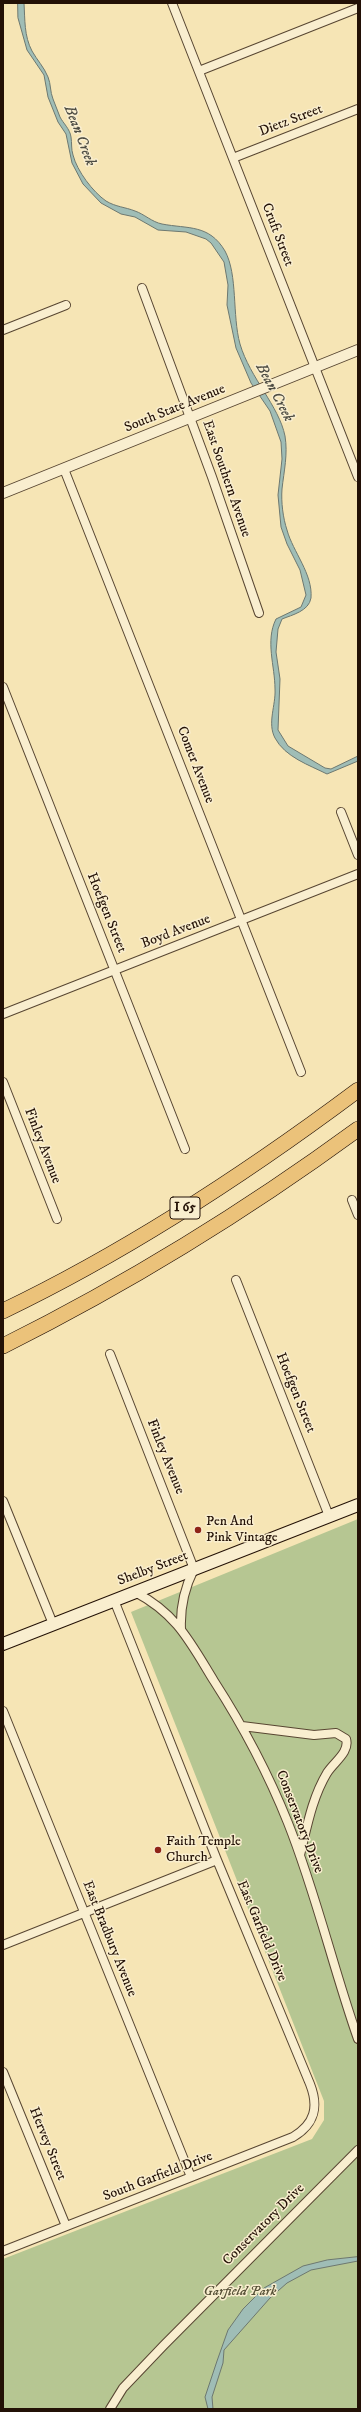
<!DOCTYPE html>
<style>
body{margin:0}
#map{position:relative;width:361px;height:2412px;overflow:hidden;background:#f6e5b5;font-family:"IM FELL DW Pica",serif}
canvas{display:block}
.frame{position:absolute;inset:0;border:4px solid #231106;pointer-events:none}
</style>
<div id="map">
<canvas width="361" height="2412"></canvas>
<div class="frame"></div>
</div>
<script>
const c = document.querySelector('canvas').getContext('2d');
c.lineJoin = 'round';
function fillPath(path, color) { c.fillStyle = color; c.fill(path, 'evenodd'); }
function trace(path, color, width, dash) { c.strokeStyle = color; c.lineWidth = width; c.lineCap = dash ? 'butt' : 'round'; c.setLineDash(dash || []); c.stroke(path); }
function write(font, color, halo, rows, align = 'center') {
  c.font = font + ' "IM FELL DW Pica",serif'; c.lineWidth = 3; c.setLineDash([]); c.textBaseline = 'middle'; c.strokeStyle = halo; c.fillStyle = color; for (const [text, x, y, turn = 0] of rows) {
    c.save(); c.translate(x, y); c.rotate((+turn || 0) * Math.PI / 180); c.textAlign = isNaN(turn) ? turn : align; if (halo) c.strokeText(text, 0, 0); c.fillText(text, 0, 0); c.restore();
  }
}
fillPath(new Path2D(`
 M358,1519V2409H3V2259L312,2139L324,2120V2101L131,1612Z`), '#b6c692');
const water = new Path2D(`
 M18,3H24C25,19 24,36 32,51C37,60 44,67 48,77C51,84 50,92 53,99C55,105 58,111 60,117C63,123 70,129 71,137C72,143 71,149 73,155C77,171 93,192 106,201C116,207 125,207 135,211C144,214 152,222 162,224C188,229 209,224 225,251C238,275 232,315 240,344C250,378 279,406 285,436C288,454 284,471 282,489C281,502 283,518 287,530C293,552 313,574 311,598C309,611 292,615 282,619L278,629L276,652L280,679L278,730L288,746L325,768L331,769L358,756V761L327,774C309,765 285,757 275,738C267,723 276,705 275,689C275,666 265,641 276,619L301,607L306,595L300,570L287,544L281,527L278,495L282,459L281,442L270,411L251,383L236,348L227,305L228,285L224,262L211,243L206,239L186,232L158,230L135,217L121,214L101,203L83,184L72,163L66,134L58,122L48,97L44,75L27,50L18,18Z
 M358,2257V2261L311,2270L287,2283L270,2298L224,2350L223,2363L212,2397L213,2409H208L205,2397L217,2361L228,2330L243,2309L264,2288L303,2266L327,2260Z`);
fillPath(water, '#9fbdb6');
trace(water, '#6d7870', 1);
const minor = new Path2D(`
 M172,3L358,477
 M199,71L358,8
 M233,158L358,109
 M142,288L212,477L259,613
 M3,330L66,305
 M64,469L301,1072
 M3,687L185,1149
 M341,812L358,855
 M3,1014L358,874
 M3,1082L57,1219
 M352,1200L358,1215
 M236,1280L329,1516
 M110,1354L194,1569C184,1589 180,1607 181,1629
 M3,1501L53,1624
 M135,1592C177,1614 190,1642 214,1681C243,1726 268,1773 288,1823C316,1893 333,1968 358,2039
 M3,1711L191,2177
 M242,1726L314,1735L336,1733L346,1739C350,1752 334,1762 327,1773C312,1798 307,1827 300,1855
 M3,1945L217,1860
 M3,2072L66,2226
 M3,2251L293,2137C315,2124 319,2107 310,2084L217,1860L114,1600
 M110,2409L123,2388L164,2345L358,2150`);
const tertiary = new Path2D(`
 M3,493L358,350`);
const secondary = new Path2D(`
 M3,1644L358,1505`);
const motorway = new Path2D(`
 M3,1311C128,1251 247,1173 358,1090
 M3,1346C127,1284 246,1211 358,1129`);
trace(minor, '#584632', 10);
trace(tertiary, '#584632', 12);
trace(secondary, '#231106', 14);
trace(motorway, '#231106', 16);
trace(minor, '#f9eecf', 8);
trace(tertiary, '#f9eecf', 10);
trace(secondary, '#f9eecf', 12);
trace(motorway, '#ebc27a', 15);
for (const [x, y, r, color] of [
 [198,1530,4,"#8f2418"],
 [158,1850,4,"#8f2418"]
]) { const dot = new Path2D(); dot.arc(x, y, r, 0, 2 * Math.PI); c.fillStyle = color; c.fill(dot); trace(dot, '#f9eecf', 1.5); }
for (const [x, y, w] of [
 [185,1208,30]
]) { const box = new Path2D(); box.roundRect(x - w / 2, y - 11, w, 22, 3); c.fillStyle = '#f9eecf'; c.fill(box); trace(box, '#231106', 1); }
write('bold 13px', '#231106', null, [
 ["I 65",185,1208]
]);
write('14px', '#231106', '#f9eecf', [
 ["Dietz Street",291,121,-21],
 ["Cruft Street",277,235,69],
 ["South State Avenue",175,409,-22],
 ["East Southern Avenue",226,479,71],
 ["Comer Avenue",195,765,69],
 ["Hoefgen Street",106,913,68],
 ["Boyd Avenue",176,932,-21],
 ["Finley Avenue",42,1146,69],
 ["Hoefgen Street",295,1393,68],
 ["Finley Avenue",165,1457,68],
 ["Shelby Street",153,1569,-21],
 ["Conservatory Drive",299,1822,69],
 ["East Garfield Drive",261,1931,67],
 ["East Bradbury Avenue",109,1939,68],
 ["Hervey Street",47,2144,68],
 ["South Garfield Drive",158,2177,-21],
 ["Conservatory Drive",264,2225,-45]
]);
write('14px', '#231106', '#f9eecf', [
 ["Pen And",206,1522],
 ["Pink Vintage",206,1538],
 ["Faith Temple",166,1842],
 ["Church",166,1858]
], 'left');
write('italic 14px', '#565037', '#f9eecf', [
 ["Garfield Park",240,2292]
]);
write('italic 15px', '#4e4d44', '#f9eecf', [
 ["Bean Creek",79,136,69],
 ["Bean Creek",274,393,62]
]);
</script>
